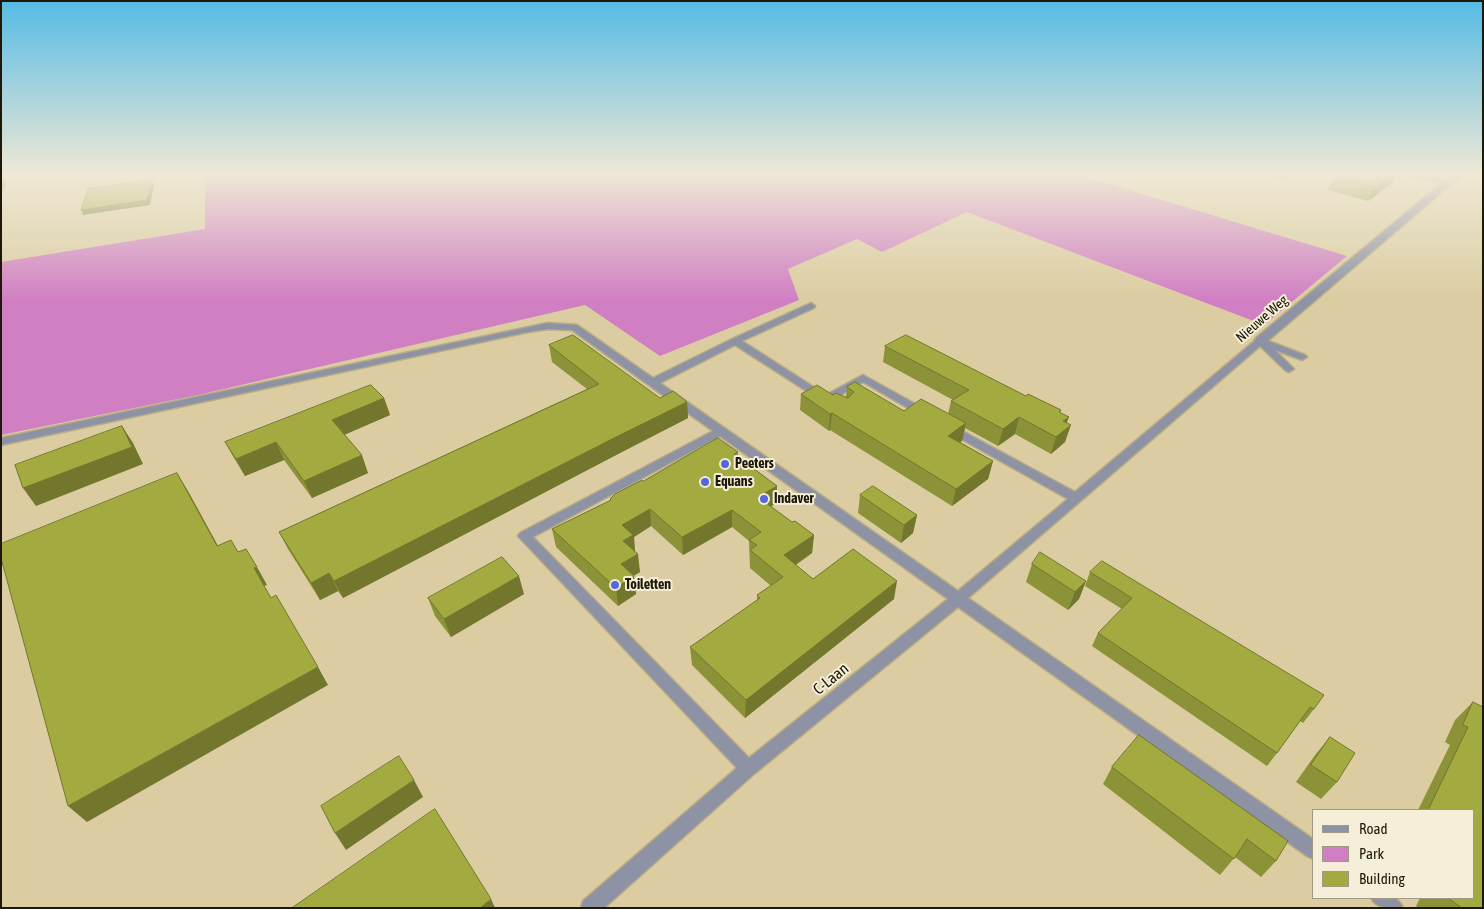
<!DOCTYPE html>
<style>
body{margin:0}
#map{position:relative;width:1484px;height:909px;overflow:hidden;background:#dbcda1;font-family:"Asap Condensed",sans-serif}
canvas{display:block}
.frame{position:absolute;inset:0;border:2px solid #1d1807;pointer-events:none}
.legend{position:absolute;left:1312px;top:809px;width:162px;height:90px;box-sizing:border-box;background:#f5eed8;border:1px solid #9f9884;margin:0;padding:6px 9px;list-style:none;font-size:15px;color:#1d1807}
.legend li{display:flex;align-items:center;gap:10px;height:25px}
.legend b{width:25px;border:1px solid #9f9884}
</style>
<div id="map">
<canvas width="1484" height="909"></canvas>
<div class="frame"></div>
<ul class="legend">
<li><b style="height:6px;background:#8d92a4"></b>Road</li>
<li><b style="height:14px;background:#d07fc3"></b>Park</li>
<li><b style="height:14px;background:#a3aa40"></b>Building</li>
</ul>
</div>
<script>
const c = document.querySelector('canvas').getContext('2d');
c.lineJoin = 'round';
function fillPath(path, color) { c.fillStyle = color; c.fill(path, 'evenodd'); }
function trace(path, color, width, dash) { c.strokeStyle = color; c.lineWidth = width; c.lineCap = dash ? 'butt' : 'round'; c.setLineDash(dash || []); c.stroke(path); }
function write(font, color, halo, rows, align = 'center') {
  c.font = font + ' "Asap Condensed",sans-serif'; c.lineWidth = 4; c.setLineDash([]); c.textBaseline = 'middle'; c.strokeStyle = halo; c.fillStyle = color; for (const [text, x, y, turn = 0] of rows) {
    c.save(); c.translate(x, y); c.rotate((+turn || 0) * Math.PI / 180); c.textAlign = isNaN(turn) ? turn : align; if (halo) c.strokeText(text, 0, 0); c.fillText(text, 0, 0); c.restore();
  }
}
fillPath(new Path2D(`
 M205,173H1073L1347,256L1264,325L967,212L882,252L857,239L788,269L799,300L660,356L585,305L198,395L1,435V262L205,229Z`), '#d07fc3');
const lane = new Path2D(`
 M811,303L815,306L814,308L742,341L826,395L863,375L928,411L929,413L928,415H920L863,382L830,401H822L735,345L660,383L958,591L1068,499L947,431L946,429L947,427H955L1075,492L1257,339H1263L1305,355L1307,357L1302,360L1275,350L1294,369L1289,372L1286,371L1260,346L968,598L1313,839V859L1307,856L958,607L754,774L604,908H581L583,901L737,768L518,536L520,533L713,431L572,330L548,329L528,332L1,445V438L548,323L577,325L653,378L732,339ZM720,436L948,599L749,758L533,537Z
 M1371,898C1383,897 1398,894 1403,908C1390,908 1376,909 1371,898Z`);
const street = new Path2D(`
 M1406,173H1420L1447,179L1455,173H1464L1264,344H1256L1254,341L1256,338L1442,183L1407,175Z`);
trace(lane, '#b9ac85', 3);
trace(street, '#b9ac85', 3);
fillPath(lane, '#8d92a4');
fillPath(street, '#8d92a4');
fillPath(new Path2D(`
 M1261,173H1292L1283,179Z
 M1340,173H1397L1392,183L1368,201L1328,190L1334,177Z
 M549,345L660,398L687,402L688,418L618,454L343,598L338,591L320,600L288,549L279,532L587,389L552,362Z
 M885,346L1026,396L1061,410L1060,413L1067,423L1065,442L1051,454L1015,434L998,446L965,428L962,441L960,442L993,461L988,479L952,506L830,430L829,431L800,410L801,394L846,397L847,387L904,411L948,414L951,401L953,400L883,362Z
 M384,398L390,415L344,435L368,473L312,498L284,460L245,476L235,460L225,442Z
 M738,452V457L777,486L776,503L771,507L792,522L814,535L812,553L796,565L813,579L894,599L745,718L692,665L690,647L757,600V595L771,586L750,568L749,541L732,527L683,555L651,526L634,537L635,552L640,572L633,576L636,594L618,606L556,547L552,529L610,501V499Z
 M860,495L917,515L913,533L901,543L858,513Z
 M1032,564L1086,581L1079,599L1068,610L1026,582Z
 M1090,572L1314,709L1303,723L1300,721L1277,753L1267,766L1092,646L1098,633L1122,609L1085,586Z
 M524,594L451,637L435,616L428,598Z
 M1473,702L1483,908H1419L1416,906L1420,898H1473V810H1418L1450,745L1445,742L1455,720Z
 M1139,735L1276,861L1261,877L1235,857L1220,875L1103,784L1112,767Z
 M1330,737L1337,782L1321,799L1296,782L1315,755Z`), '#8c9237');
fillPath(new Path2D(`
 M1286,173H1292L1283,179Z
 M1395,173H1397L1392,183L1368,201L1375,187Z
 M2,176L7,184L1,193V177Z
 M152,180L154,185L150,205L83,215L81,210Z
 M384,398L390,415L339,437L332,420Z
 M687,402L688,418L618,454L343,598L334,581L616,437Z
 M832,413L830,430L829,431L830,414Z
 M1019,417L1015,434L998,446L1003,429Z
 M1069,417L1064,430L1071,425L1065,442L1051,454L1056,437L1063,421Z
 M966,423L962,441L944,453L948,436Z
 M122,426L133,443L143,464L36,506L23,488Z
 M276,442L284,460L245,476L236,459Z
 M362,455L368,473L312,498L304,481Z
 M993,461L988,479L952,506L956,489Z
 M177,473L188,491L228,564L217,546Z
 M777,486L776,503L758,515V497Z
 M650,509L651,526L634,537L635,553L623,541L622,525Z
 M732,510V527L683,555L682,537Z
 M917,515L913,533L901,543L904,525Z
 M814,535L812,553L783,573L784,555Z
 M638,554L640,572L624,582L621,564Z
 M257,567L267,585L264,586L254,568Z
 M329,573L338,591L320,600L311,583Z
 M519,576L524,594L451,637L444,619Z
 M634,576L636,594L618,606L616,588Z
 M897,581L894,599L745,718L746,700Z
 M1086,581L1079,599L1068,610L1075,592Z
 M318,667L328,685L87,822L68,806Z
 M414,780L423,797L346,850L335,833Z
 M491,899L495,908H480Z`), '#72772d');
const building = new Path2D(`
 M1340,173H1395L1375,187L1334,177Z
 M152,180L147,200L81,210L88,189Z
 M573,335L660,398L673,391L687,402L616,437L334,581L329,573L311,583L279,532L599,384L549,345Z
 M906,335L1026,396L1028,394L1061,410L1059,412L1069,417L1063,421L1071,425L1056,437L1019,417L1003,429L951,401L969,390L885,346Z
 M855,382L904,411L921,399L966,423L948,436L993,461L956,489L832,413L830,414L801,394L817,385L833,395L836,393L848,398L854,392L847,387Z
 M371,385L384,398L332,420L362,455L304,481L276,442L236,459L225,442Z
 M122,426L132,447L23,488L15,465Z
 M718,438L738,452L734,454L777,486L758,497L792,522L795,521L814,535L784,555L813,579L853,549L897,581L746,700L690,647L760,598L757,595L783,577L750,550L757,545L749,540L761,532L732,510L682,537L650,509L622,525L633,535L623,541L638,554L621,564L634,576L616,588L552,529L611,500L610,499L615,494L642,480L643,481Z
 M177,473L217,546L231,540L238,552L246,549L257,567L254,568L271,598L276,595L318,667L68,806L1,558V544Z
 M873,486L917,515L904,525L860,495Z
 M1040,552L1086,581L1075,592L1032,564Z
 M502,557L519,576L444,619L428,598Z
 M1102,561L1324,695L1314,709L1310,707L1277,753L1098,633L1132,598L1090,572Z
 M1473,702L1483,707V908H1462L1448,898H1473V810H1428L1468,727L1463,725Z
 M1139,735L1288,841L1276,861L1247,839L1234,859L1112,767Z
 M1330,737L1355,753L1337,782L1311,765Z
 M399,756L414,780L335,833L321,806Z
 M435,809L491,899L480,908H292Z`);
fillPath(building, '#a3aa40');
trace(building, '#72772d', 1);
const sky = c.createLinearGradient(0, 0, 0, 300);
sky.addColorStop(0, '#55bbe5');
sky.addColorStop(0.58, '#efe8d5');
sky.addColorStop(1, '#efe8d500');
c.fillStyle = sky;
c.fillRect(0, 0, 1484, 300);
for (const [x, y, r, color] of [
 [725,464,5,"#5567dd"],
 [705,482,5,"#5567dd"],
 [764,499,5,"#5567dd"],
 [615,585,5,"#5567dd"]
]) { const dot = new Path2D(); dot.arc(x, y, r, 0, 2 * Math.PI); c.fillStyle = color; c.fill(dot); trace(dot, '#f5eed8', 2); }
write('14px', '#1d1807', '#f5eed8', [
 ["Nieuwe Weg",1262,319,-41]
]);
write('bold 14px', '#1d1807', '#f5eed8', [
 ["Peeters",735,464],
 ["Equans",715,482],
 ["Indaver",774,499],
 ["Toiletten",625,585]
], 'left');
write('16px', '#1d1807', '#f5eed8', [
 ["C-Laan",831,679,-39]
]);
</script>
